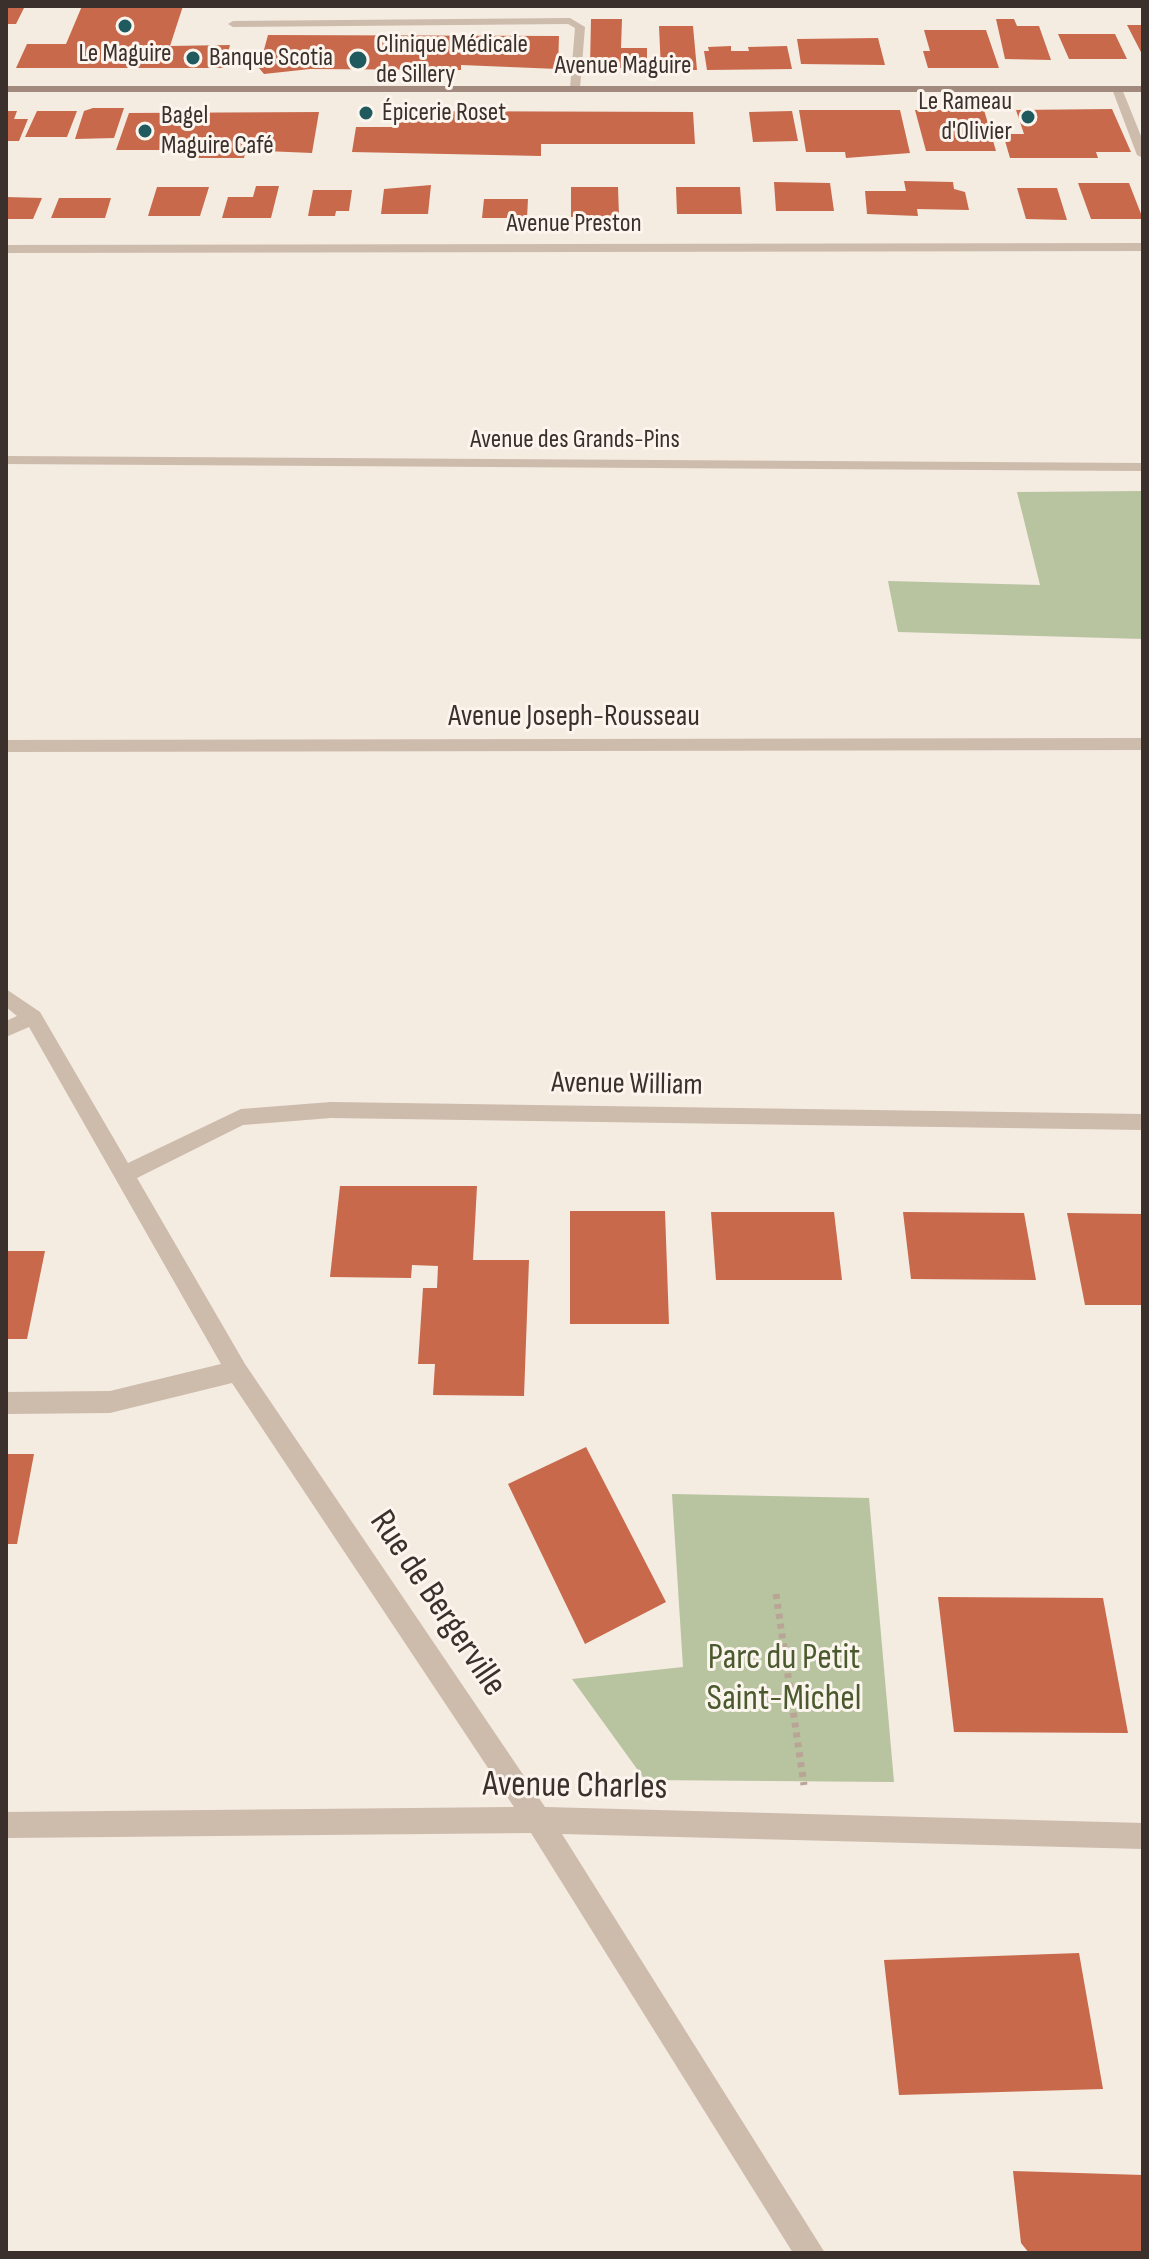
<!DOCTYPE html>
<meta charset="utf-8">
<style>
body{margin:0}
#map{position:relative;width:1149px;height:2259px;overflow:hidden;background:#f4ebe1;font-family:"Sofia Sans Condensed",sans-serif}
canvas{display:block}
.frame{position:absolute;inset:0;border:8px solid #3b302b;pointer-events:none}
</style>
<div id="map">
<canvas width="1149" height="2259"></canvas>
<div class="frame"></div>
</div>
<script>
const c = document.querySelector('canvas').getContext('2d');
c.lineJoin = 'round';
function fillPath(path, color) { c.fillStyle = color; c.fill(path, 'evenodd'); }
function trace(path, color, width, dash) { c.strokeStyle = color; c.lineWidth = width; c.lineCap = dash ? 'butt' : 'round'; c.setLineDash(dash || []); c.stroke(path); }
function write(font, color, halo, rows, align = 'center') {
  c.font = font + ' "Sofia Sans Condensed",sans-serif'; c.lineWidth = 6; c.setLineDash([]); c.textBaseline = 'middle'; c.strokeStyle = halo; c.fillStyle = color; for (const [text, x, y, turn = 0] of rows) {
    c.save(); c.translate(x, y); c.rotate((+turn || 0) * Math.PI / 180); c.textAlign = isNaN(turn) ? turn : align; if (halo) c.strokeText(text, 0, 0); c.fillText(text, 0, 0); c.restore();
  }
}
fillPath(new Path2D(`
 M1143,491V639L898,632L888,581L1040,585L1017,492Z
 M672,1494L869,1498L894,1782L645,1780L572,1679L683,1667Z`), '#b8c4a0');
fillPath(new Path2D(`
 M6,6H25L16,24H6Z
 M82,6H183L170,46L230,45L224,68H16L27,44H66Z
 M591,19H622L621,48H647V70L590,66Z
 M996,19H1014L1017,26H1039L1051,60L1005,59Z
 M1127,25H1143V56Z
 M659,26H693L697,70H661Z
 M924,30H986L999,68H928L923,51H930Z
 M1058,34H1115L1127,59H1069Z
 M268,35L559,36L558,69L461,65V70L310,69L264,74L259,68Z
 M878,38L885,65L801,64L797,39Z
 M731,46V51H749L748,47L787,46L792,69L707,70L704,51H709L708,47Z
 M93,108H124L114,138L75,139L84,111Z
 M1112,109L1131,152H1096L1098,158H1010L1003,134H1024L1016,110Z
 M799,110H900L910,153L846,158L845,152H806Z
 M915,110H984L996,151H926Z
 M6,111H17L14,119H28L19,141H6Z
 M37,111H77L67,137H25Z
 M399,111L693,112L695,144H541V156L352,152L356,127H397Z
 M792,111L798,141L753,142L749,112Z
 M319,112L312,153L265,151L264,154H245L244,158H194L198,144H166L164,150H116L129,113Z
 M904,181L953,182L954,189L965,192L969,210L917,209L918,216L867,214L865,191H906Z
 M774,182L830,183L834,211H776Z
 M1078,183H1129L1143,219H1091Z
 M431,185L428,214H381L384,189Z
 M256,186H279L271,218H222L228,197H253Z
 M157,187H209L200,216H148Z
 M571,187H618L619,216L571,217Z
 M676,187H740L742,214H677Z
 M1017,188H1057L1067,220L1026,219Z
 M313,190H352L349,211H336L335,216H308Z
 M6,197L42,198L33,219H6Z
 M59,198H111L105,218H51Z
 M484,199H528L527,218H482Z
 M340,1186H477L473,1260H529L524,1396L433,1395L435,1364H418L423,1288H437L438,1266L412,1265L411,1278L330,1277Z
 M570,1211H665L669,1324H570Z
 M711,1212H834L842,1280H716Z
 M903,1212L1024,1213L1036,1280L911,1279Z
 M1067,1213L1143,1214V1305H1085Z
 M6,1251H45L27,1339H6Z
 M586,1447L666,1602L585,1644L508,1484Z
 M6,1454H34L17,1544H6Z
 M938,1597L1103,1598L1128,1733L954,1732Z
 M1079,1953L1103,2089L899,2095L884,1960Z
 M1013,2171L1143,2175V2253H1029L1021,2243Z`), '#c8694b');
trace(new Path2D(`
 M776,1594L804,1785`), '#b9a596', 7, [5, 5]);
fillPath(new Path2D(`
 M570,18L585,27L580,88L575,91L570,88L575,28L568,24L233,27L228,24L233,21Z
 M1117,86L1122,89L1143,141V158L1137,155L1112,89Z`), '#cdbbac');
fillPath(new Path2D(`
 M1143,243V251L6,253V245Z
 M6,456L1143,463V471L6,464Z
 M1143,738V750L6,752V740Z
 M6,989L40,1012L128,1163L241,1109L331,1102L1143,1114V1130L331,1118L243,1125L137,1178L245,1364L545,1807L1143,1823V1849L562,1834L825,2253H793L531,1833L6,1838V1812L514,1807L232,1383L110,1413L6,1414V1392L110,1391L221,1364L29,1027L6,1037V1021L17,1016L6,1007Z`), '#cdbbac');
fillPath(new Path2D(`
 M6,86H1143V92H6Z`), '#a18a7d');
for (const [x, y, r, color] of [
 [125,26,8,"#1f5a5e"],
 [193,58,8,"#1f5a5e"],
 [358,60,10,"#1f5a5e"],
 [366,113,8,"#1f5a5e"],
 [1028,117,8,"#1f5a5e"],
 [145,131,8,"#1f5a5e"]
]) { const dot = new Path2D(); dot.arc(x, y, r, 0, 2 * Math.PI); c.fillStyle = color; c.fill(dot); trace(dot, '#fbf5ee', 3); }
write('26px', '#3b302b', '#fbf5ee', [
 ["Clinique Médicale",376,45],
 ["de Sillery",376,75],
 ["Le Maguire",125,54,"center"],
 ["Banque Scotia",209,58],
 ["Le Rameau",1012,102,"right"],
 ["d'Olivier",1012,132,"right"],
 ["Épicerie Roset",382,113],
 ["Bagel",161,116],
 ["Maguire Café",161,146]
], 'left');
write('26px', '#3b302b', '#fbf5ee', [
 ["Avenue Maguire",623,66],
 ["Avenue Preston",574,224],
 ["Avenue des Grands-Pins",575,440]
]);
write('30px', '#3b302b', '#fbf5ee', [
 ["Avenue Joseph-Rousseau",574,717],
 ["Avenue William",627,1085,1]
]);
write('36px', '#3b302b', '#fbf5ee', [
 ["Rue de Bergerville",437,1604,56],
 ["Avenue Charles",575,1787,1]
]);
write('36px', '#4a5a2e', '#fbf5ee', [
 ["Parc du Petit",784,1659],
 ["Saint-Michel",784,1700]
]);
</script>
